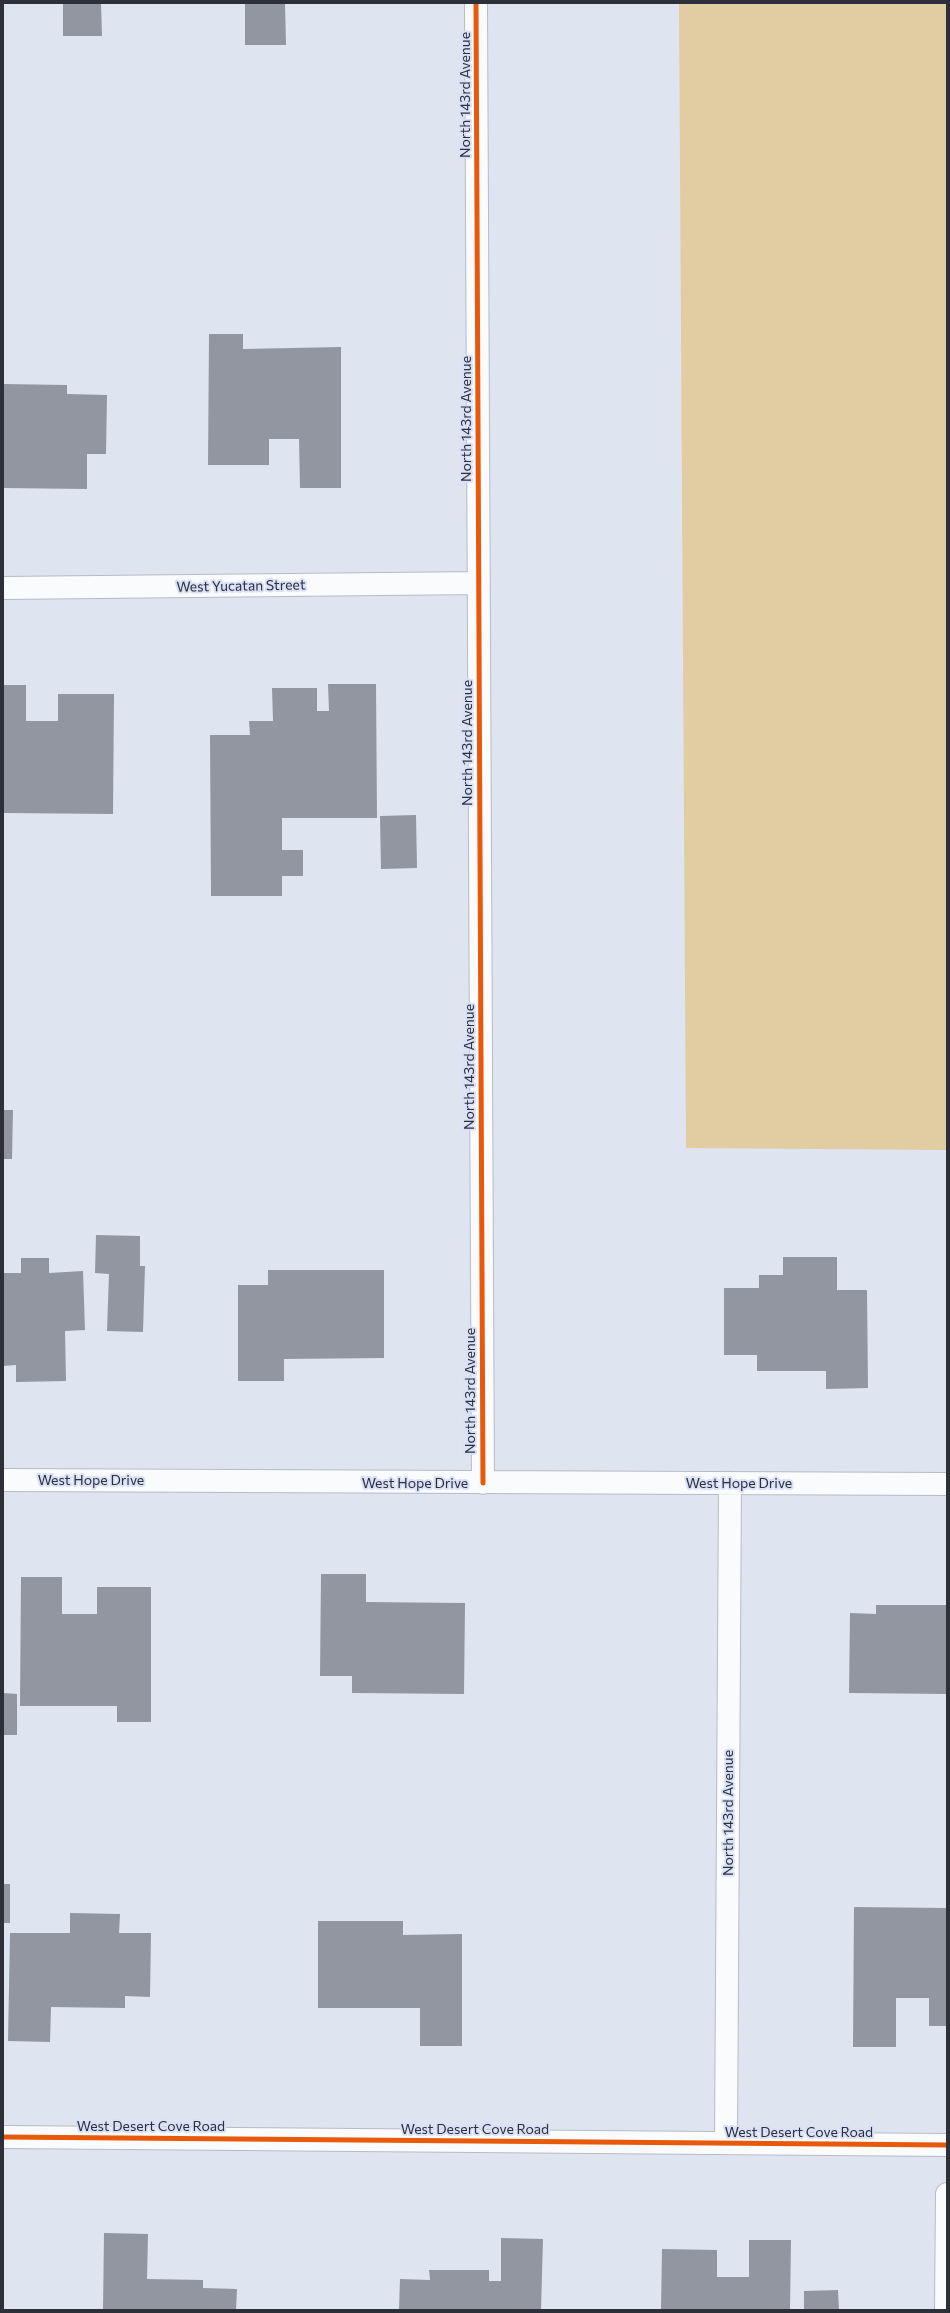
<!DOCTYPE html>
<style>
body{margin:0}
#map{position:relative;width:950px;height:2313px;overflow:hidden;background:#dfe4f1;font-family:Commissioner,sans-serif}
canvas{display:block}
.frame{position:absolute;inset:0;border:4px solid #2d3039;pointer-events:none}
</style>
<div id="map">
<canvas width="950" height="2313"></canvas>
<div class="frame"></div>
</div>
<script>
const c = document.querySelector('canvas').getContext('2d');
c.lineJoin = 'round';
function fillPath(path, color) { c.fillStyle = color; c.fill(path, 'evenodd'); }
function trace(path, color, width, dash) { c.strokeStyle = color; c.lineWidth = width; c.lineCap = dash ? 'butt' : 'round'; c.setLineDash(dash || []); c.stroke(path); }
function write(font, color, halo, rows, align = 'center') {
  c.font = font + ' Commissioner,sans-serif'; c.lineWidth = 4; c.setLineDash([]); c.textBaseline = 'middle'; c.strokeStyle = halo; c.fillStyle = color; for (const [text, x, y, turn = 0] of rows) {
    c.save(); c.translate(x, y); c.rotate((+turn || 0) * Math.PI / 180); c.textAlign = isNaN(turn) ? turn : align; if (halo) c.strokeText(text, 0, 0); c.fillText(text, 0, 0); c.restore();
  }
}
fillPath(new Path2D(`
 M679,3H947V1150L686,1148Z`), '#e2cca2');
fillPath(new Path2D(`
 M63,3H101L102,36H63Z
 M245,3H285L286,45H245Z
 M209,334H243V349L341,347V488H300L299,439H269V465H208Z
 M3,384L67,385V394L107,395L106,454H87V489L3,488Z
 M328,684H376L377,818H282V850H303V876H282V896H211L210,735H250L249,721H273L272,688H317V711H329Z
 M3,685H26V721H58V694H114L113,814L3,813Z
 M416,815L417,868L381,869L380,816Z
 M3,1110H13L12,1159H3Z
 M96,1235L140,1236V1266H145L143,1332L107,1331L109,1274L95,1273Z
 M783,1257H837V1290H867L868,1388L826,1389V1371H757V1355H724V1288H759V1275H783Z
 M21,1258H49V1273L83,1271L85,1330L65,1331L66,1381L16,1382V1365L3,1366V1273H21Z
 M268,1270H384V1358L284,1359V1381H238V1285H268Z
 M321,1574H366V1602L465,1603L464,1694L352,1693V1676H320Z
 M21,1577H62V1614H97V1587H151V1722H117V1706H20Z
 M876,1605H947V1694L849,1693L850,1613L876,1614Z
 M3,1693L17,1694V1735H3Z
 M3,1884H10V1923H3Z
 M854,1907L947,1908V2026H929V1998H896V2047H853Z
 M70,1913L120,1914L119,1933H151L150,1997L125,1996V2008L51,2007L50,2042L8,2041L10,1933H70Z
 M318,1921H403V1935L462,1934V2046H420V2008H318Z
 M104,2233L148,2234L147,2279L203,2280V2288L237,2289L236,2310H103Z
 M501,2238L543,2239L541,2310H399L400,2279L430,2280L429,2270H489V2281H501Z
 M749,2240H791L790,2310H661L662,2249L717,2250V2277H749Z
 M838,2290L839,2310H804V2291Z`), '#9296a0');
const minor = new Path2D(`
 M476,3L483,1483
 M3,588L478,583
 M3,1480L947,1484
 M3,2137L947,2145
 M726,2143L730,1483
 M946,2310L947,2194`);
trace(minor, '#b7bbc5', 24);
trace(minor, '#fafbfd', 22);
trace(new Path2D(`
 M476,3L483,1483
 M3,2137L947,2145`), '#e8590c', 5);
write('14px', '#2d3039', '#d8e1f8', [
 ["North 143rd Avenue",465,95,-90],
 ["North 143rd Avenue",466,419,-90],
 ["West Yucatan Street",241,586,-1],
 ["North 143rd Avenue",467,743,-90],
 ["North 143rd Avenue",469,1067,-90],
 ["North 143rd Avenue",470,1391,-90],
 ["West Hope Drive",91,1480],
 ["West Hope Drive",415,1483],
 ["West Hope Drive",739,1483],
 ["North 143rd Avenue",728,1813,-90],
 ["West Desert Cove Road",151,2126],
 ["West Desert Cove Road",475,2129],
 ["West Desert Cove Road",799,2132]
]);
</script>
